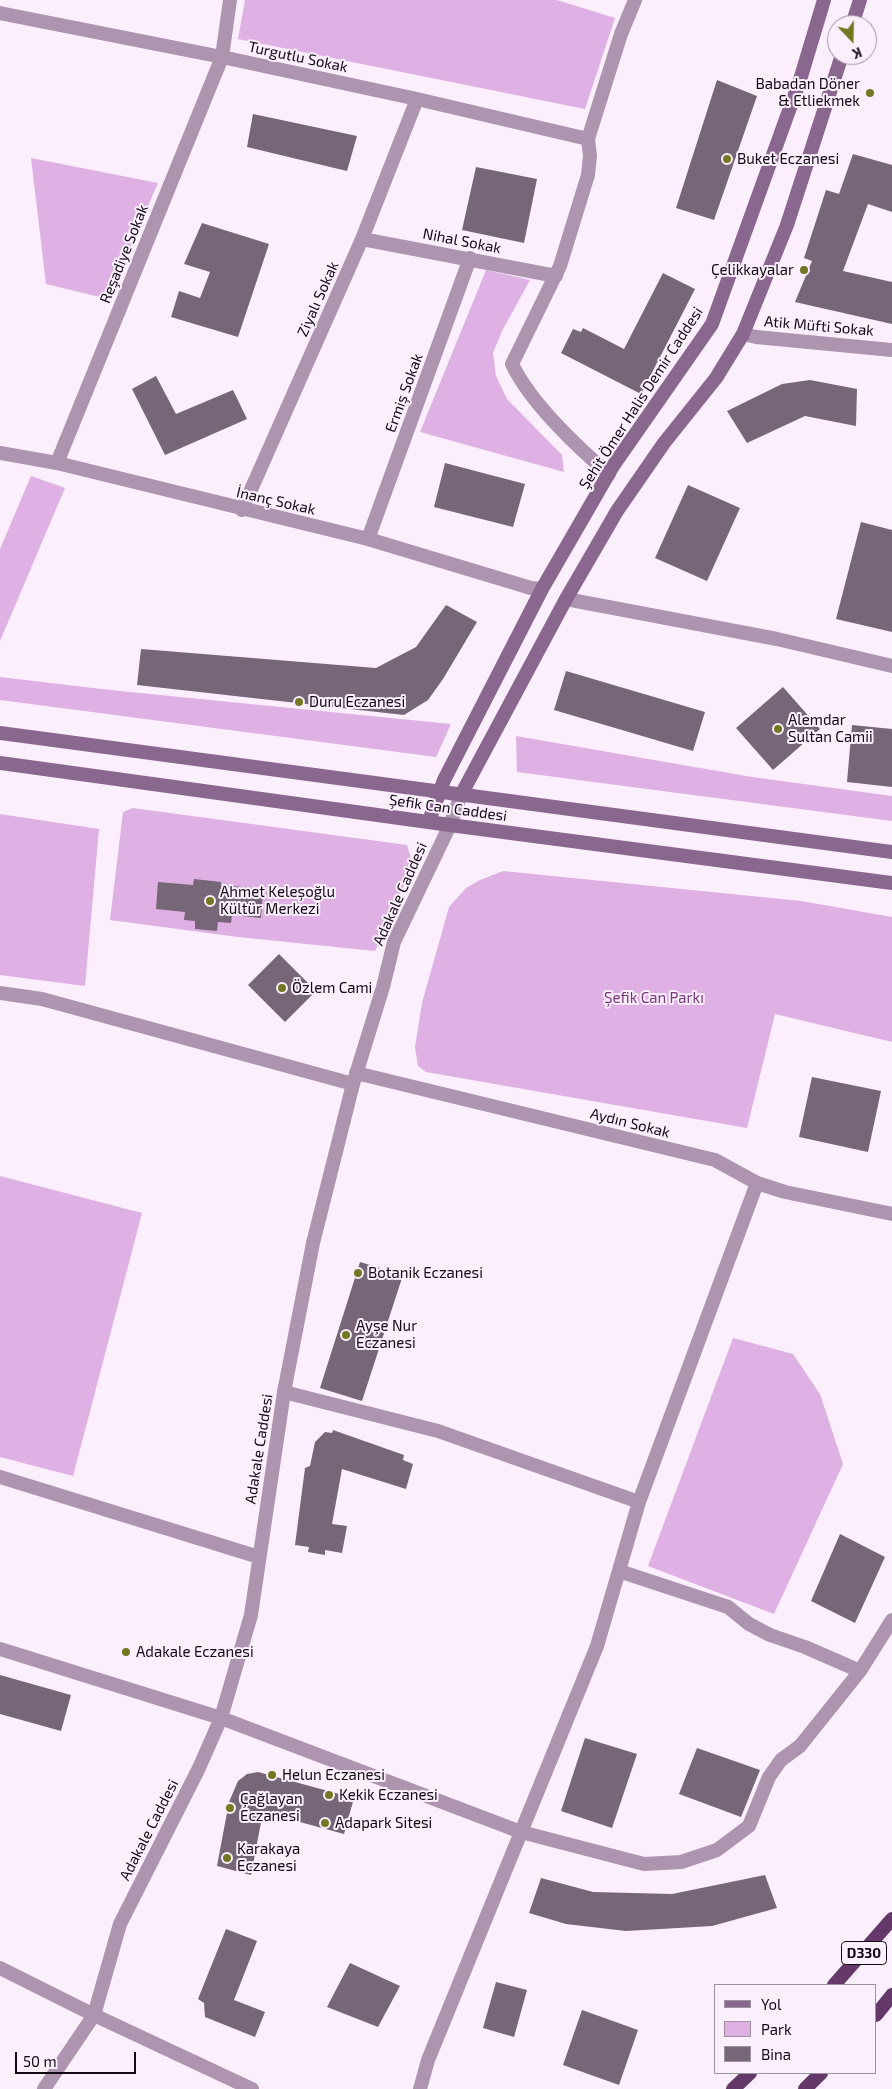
<!DOCTYPE html>
<meta charset="utf-8">
<style>
body{margin:0}
#map{position:relative;width:892px;height:2089px;overflow:hidden;background:#fceffd;font-family:"Exo 2",sans-serif}
canvas{display:block}
.legend{position:absolute;left:714px;top:1984px;width:162px;height:90px;box-sizing:border-box;background:#fceffd;border:1px solid #9e939f;margin:0;padding:6px 9px;list-style:none;font-size:15px;color:#110a12}
.legend li{display:flex;align-items:center;gap:10px;height:25px}
.legend b{width:25px;border:1px solid #9e939f}
.north{position:absolute;left:827px;top:15px;width:50px;height:50px;box-sizing:border-box;background:#fceffd;border:1px solid #9e939f;border-radius:50%;rotate:159deg;font-size:14px;font-weight:700;line-height:20px;text-align:center;color:#110a12}
.north::after{content:'';display:block;margin:auto;width:18px;height:22px;background:#727822;clip-path:polygon(50% 0,100% 100%,50% 72%,0 100%)}
.scale{position:absolute;left:15px;top:2052px;width:121px;height:22px;box-sizing:border-box;border:2px solid #110a12;border-top:0;padding-left:6px;font-size:15px;line-height:18px;white-space:nowrap;color:#110a12;-webkit-text-stroke:4px #fceffd;paint-order:stroke}
</style>
<div id="map">
<canvas width="892" height="2089"></canvas>
<ul class="legend">
<li><b style="height:6px;background:#8a678e"></b>Yol</li>
<li><b style="height:14px;background:#dfb0e4"></b>Park</li>
<li><b style="height:14px;background:#776578"></b>Bina</li>
</ul>
<div class="north">K</div>
<div class="scale">50 m</div>
</div>
<script>
const c = document.querySelector('canvas').getContext('2d');
c.lineJoin = 'round';
function fillPath(path, color) { c.fillStyle = color; c.fill(path, 'evenodd'); }
function trace(path, color, width, dash) { c.strokeStyle = color; c.lineWidth = width; c.lineCap = dash ? 'butt' : 'round'; c.setLineDash(dash || []); c.stroke(path); }
function write(font, color, halo, rows, align = 'center') {
  c.font = font + ' "Exo 2",sans-serif'; c.lineWidth = 4; c.setLineDash([]); c.textBaseline = 'middle'; c.strokeStyle = halo; c.fillStyle = color; for (const [text, x, y, turn = 0] of rows) {
    c.save(); c.translate(x, y); c.rotate((+turn || 0) * Math.PI / 180); c.textAlign = isNaN(turn) ? turn : align; if (halo) c.strokeText(text, 0, 0); c.fillText(text, 0, 0); c.restore();
  }
}
fillPath(new Path2D(`
 M245,0H557L615,18L585,109L238,39Z
 M31,158L158,183L108,299L46,284Z
 M486,270L530,280L502,331L493,353L496,376L507,399L562,455L564,472L420,432Z
 M31,476L65,488L0,641V549Z
 M0,677L110,690L451,724L436,757L0,700Z
 M516,736L752,777L892,796V821L517,772Z
 M133,808L407,845L413,865L375,951L238,937L110,920L123,812Z
 M0,814L99,829L85,986L0,975Z
 M503,871L801,901L892,917V1042L775,1014L747,1128L426,1072L418,1066L415,1047L422,1003L449,907L466,888L480,880Z
 M0,1176L142,1213L73,1476L0,1457Z
 M733,1338L793,1354L820,1394L843,1464L774,1614L648,1566Z`), '#dfb0e4');
fillPath(new Path2D(`
 M717,80L757,96L714,220L676,208Z
 M253,114L357,136L347,171L247,147Z
 M853,154L892,165V212L868,204L843,271L892,282V324L795,302L812,261L804,258L826,190L839,194Z
 M476,167L537,179L524,243L462,230Z
 M202,223L269,244L238,337L171,317L179,291L200,298L210,272L184,264Z
 M663,273L695,289L641,394L561,353L573,329L581,332L583,328L624,349Z
 M156,376L176,414L233,390L247,419L165,455L132,389Z
 M810,380L857,389L856,426L805,416L747,443L727,411L782,384Z
 M445,463L525,484L513,527L434,507Z
 M688,485L740,508L707,581L655,558Z
 M861,522L892,530V632L836,619Z
 M446,605L477,622L443,679L428,700L404,715L137,685L141,649L376,668L416,647Z
 M566,671L705,712L693,751L554,710Z
 M783,687L820,729L773,770L736,728Z
 M852,725L892,729V787L847,782Z
 M194,879L221,882V885L263,889L261,918L232,915L231,923L218,922L217,931L195,929V921L184,920L185,912L156,909L158,882L193,885Z
 M279,954L316,991L285,1022L248,985Z
 M812,1077L881,1091L868,1152L799,1137Z
 M360,1262L403,1275L362,1401L320,1388Z
 M333,1430L404,1455L403,1460L413,1464L406,1489L342,1469L332,1524L347,1526L342,1553L325,1550V1555L308,1552L309,1547L295,1545L305,1468L310,1466L315,1442L325,1432L332,1433Z
 M840,1534L885,1557L855,1623L811,1601Z
 M0,1675L71,1695L61,1731L0,1714Z
 M585,1738L637,1754L612,1828L561,1811Z
 M697,1748L760,1770L741,1817L679,1794Z
 M258,1772L354,1798L344,1834L263,1812L251,1875L217,1866L229,1802L238,1781L247,1774Z
 M765,1875L777,1908L712,1926L626,1931L566,1924L529,1913L541,1878L593,1892L672,1894Z
 M226,1929L257,1941L234,2000L265,2012L255,2037L205,2017L204,2003L198,1999Z
 M350,1963L400,1986L378,2027L327,2007Z
 M496,1982L527,1990L514,2037L483,2028Z
 M582,2010L638,2030L619,2085L563,2065Z`), '#776578');
trace(new Path2D(`
 M0,13L222,57L417,99L588,139
 M362,239L556,276
 M0,453L57,463L368,539L531,588L542,589
 M57,463L222,57L230,0
 M609,474C576,446 530,402 512,364L560,266L588,175L590,156L588,139L621,34L635,0
 M242,510L362,239L417,99
 M368,539L470,258
 M566,599L777,639L892,666
 M0,993L42,999L353,1084
 M356,1073L715,1160L757,1183L785,1192L892,1214
 M284,1392L438,1431L639,1502
 M0,1477L259,1557
 M619,1571L728,1607L749,1624L770,1635L805,1647L860,1671L892,1620
 M0,1649L221,1718L521,1832L644,1864L681,1862L717,1850L749,1826L769,1777L781,1760L800,1746L860,1671
 M0,1968L94,2015L252,2089
 M420,2089L428,2060L597,1646L639,1502L757,1183`), '#ad95b0', 14);
trace(new Path2D(`
 M743,334L756,337L892,350
 M44,2089L94,2015L120,1924L199,1768L221,1718L251,1615L284,1392L313,1243L353,1084L383,987L394,942L450,825L461,795`), '#ad95b0', 14);
trace(new Path2D(`
 M852,25L860,0
 M0,733L892,852
 M0,763L450,825L892,883
 M461,795L566,599L617,511L664,443L716,378L743,334L787,225L842,55
 M429,821L444,780L542,589L613,466L712,324L800,80L824,0`), '#8a678e', 14);
trace(new Path2D(`
 M834,1985L892,1919
 M876,2015L892,1995
 M733,2089L750,2073
 M805,2089L821,2073`), '#65386a', 14);
for (const [x, y, r, color] of [
 [870,93,5,"#727822"],
 [727,159,5,"#727822"],
 [804,270,5,"#727822"],
 [299,702,5,"#727822"],
 [778,729,5,"#727822"],
 [210,901,5,"#727822"],
 [282,988,5,"#727822"],
 [358,1273,5,"#727822"],
 [346,1335,5,"#727822"],
 [126,1652,5,"#727822"],
 [272,1775,5,"#727822"],
 [329,1795,5,"#727822"],
 [230,1808,5,"#727822"],
 [325,1823,5,"#727822"],
 [227,1858,5,"#727822"]
]) { const dot = new Path2D(); dot.arc(x, y, r, 0, 2 * Math.PI); c.fillStyle = color; c.fill(dot); trace(dot, '#fceffd', 2); }
for (const [x, y, w] of [
 [864,1953,45]
]) { const box = new Path2D(); box.roundRect(x - w / 2, y - 11.5, w, 23, 4); c.fillStyle = '#fceffd'; c.fill(box); trace(box, '#110a12', 1); }
write('bold 14px', '#110a12', null, [
 ["D330",864,1953]
]);
write('15px', '#110a12', '#fceffd', [
 ["Turgutlu Sokak",298,57,12],
 ["Nihal Sokak",462,241,11],
 ["Reşadiye Sokak",124,254,-68],
 ["Ziyalı Sokak",318,299,-66],
 ["Atik Müfti Sokak",819,326,5],
 ["Ermiş Sokak",404,393,-70],
 ["Şehit Ömer Halis Demir Caddesi",641,398,-57],
 ["İnanç Sokak",276,501,13],
 ["Şefik Can Caddesi",448,808,8],
 ["Adakale Caddesi",400,894,-66],
 ["Aydın Sokak",630,1123,14],
 ["Adakale Caddesi",259,1449,-81],
 ["Adakale Caddesi",149,1830,-63]
]);
write('15px', '#110a12', '#fceffd', [
 ["Babadan Döner",860,84,"right"],
 ["& Etliekmek",860,101,"right"],
 ["Buket Eczanesi",737,159],
 ["Çelikkayalar",794,270,"right"],
 ["Duru Eczanesi",309,702],
 ["Alemdar",788,720],
 ["Sultan Camii",788,737],
 ["Ahmet Keleşoğlu",220,892],
 ["Kültür Merkezi",220,909],
 ["Özlem Cami",292,988],
 ["Botanik Eczanesi",368,1273],
 ["Ayşe Nur",356,1326],
 ["Eczanesi",356,1343],
 ["Adakale Eczanesi",136,1652],
 ["Helun Eczanesi",282,1775],
 ["Kekik Eczanesi",339,1795],
 ["Çağlayan",240,1799],
 ["Eczanesi",240,1816],
 ["Adapark Sitesi",335,1823],
 ["Karakaya",237,1849],
 ["Eczanesi",237,1866]
], 'left');
write('15px', '#793680', '#fceffd', [
 ["Şefik Can Parkı",654,998]
]);
</script>
